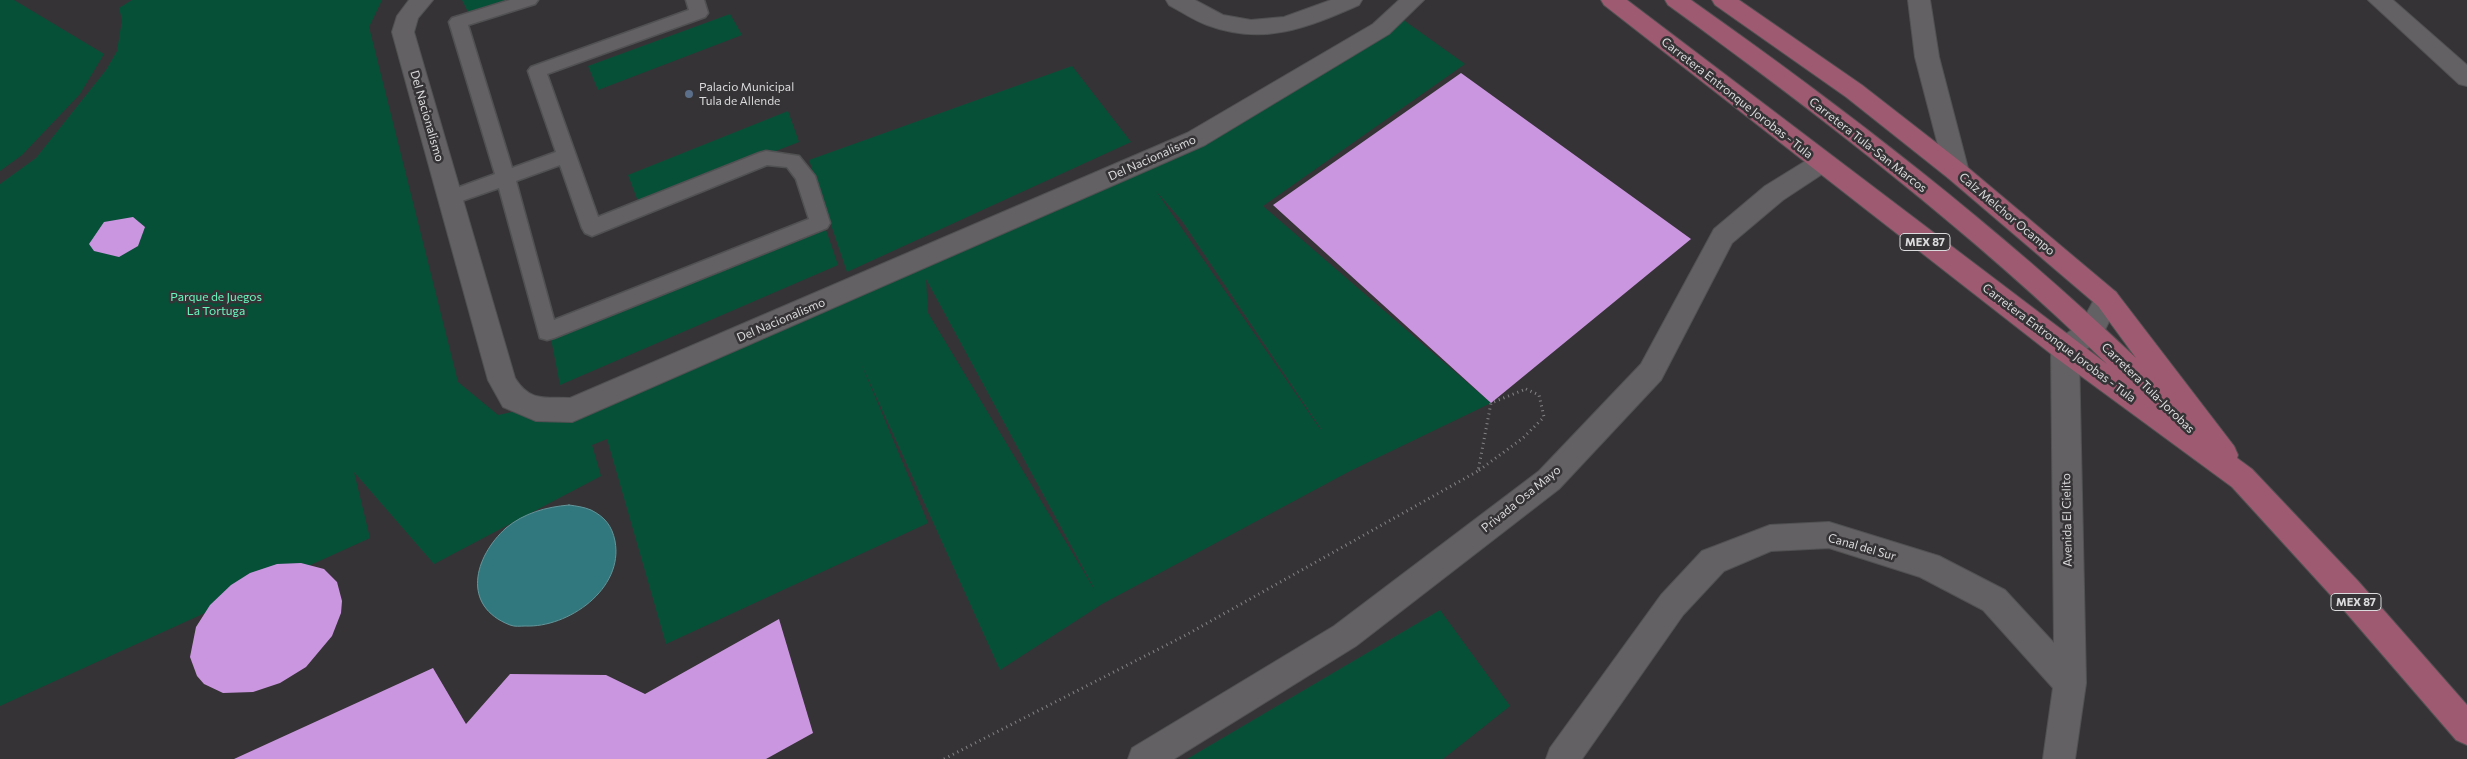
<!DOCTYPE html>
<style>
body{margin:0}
canvas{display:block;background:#353335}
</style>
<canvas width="2467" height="759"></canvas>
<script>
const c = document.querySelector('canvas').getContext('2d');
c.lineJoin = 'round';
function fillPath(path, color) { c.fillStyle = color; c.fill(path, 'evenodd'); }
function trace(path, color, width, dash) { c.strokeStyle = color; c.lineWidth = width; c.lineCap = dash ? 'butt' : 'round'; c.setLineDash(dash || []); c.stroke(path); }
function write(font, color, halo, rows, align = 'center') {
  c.font = font + ' Commissioner,sans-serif'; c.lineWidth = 5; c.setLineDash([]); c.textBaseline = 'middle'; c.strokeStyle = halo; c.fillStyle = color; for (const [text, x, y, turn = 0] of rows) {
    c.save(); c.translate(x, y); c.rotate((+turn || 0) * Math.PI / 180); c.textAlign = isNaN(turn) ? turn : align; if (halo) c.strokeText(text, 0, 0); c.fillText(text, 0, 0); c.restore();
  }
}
fillPath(new Path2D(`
 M0,0H14L104,54L80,94L22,155L0,171Z
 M132,0H382L369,27L458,382L498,415L638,385L1197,142L1395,14L1465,64L1263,206L1491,403L1350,471L1102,604L1000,670L860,361L928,523L666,644L607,439L592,445L601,476L434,564L354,472L370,538L0,706V184L36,158L106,70L117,51L122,20L119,8ZM1156,191L1182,221L1321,429H1320ZM926,279L1094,588V589L928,313Z
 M462,0H522L470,16Z
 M730,14L742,35L598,90L588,66Z
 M1072,66L1131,142L847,272L809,160Z
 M788,111L799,142L639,204L628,175Z
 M826,230L838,265L560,385L551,339Z
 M1440,610L1510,706L1443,759H1187Z`), '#075038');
const water = new Path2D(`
 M569,505C576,506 584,507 591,510C605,517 612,526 615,541C624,589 568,628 525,626C520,626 515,627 510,625C461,606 474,557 506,528C524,513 546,507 569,505Z`);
fillPath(water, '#30787e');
trace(water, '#63959a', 1);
fillPath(new Path2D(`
 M1461,73L1691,239L1491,403L1273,205Z
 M133,217L145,227L138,246L119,257L94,251L89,244L104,222Z
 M301,563L324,569L337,582L342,601L341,613L332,636L306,667L280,683L253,692L223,693L204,684L197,676L190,657L196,627L210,605L231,585L250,573L277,564Z
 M779,619L813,733L766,759H234L433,668L466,724L510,674L606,675L645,694Z`), '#cb96e0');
const service = new Path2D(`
 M510,0H538L535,4L468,25L512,168L556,152L528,71L531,67L689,10L686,0H704L708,13L705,17L547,74L598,217L759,153L766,151L799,156L815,176L830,223L827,228L554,338L547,340L540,338L499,188L450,205L443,203L440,198L443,193L495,174L449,22L452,18ZM560,165L582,228L585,233L592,236L767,165L787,167L796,179L809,219L554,320L516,181Z`);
const minor = new Path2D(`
 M409,0H433L418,18L414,32L515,378C530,402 544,397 570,398L1187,133L1373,24L1399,0H1424L1389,34L1205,145L572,422L536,421L503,407L488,380L392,32L397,16Z
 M1166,0H1195L1223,15L1251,20L1284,17L1331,0H1362L1359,5C1307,28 1263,46 1207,25C1193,20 1182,12 1169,5Z
 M1908,0H1930L1939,57L1969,172L1966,178L1957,181L1948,178L1945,172L1915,57Z
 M2368,0H2393L2467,65V86L2459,84Z
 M1821,154L1830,157L1833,163L1830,169L1783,200L1732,243L1661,380L1559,489L1356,646L1174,759H1128L1132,748L1334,626L1539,471L1641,364L1714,229L1765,186L1812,157Z
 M2107,289L2116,292L2120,299L2100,340L2079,354L2086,683L2075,759H2043L2053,688L1983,610L1920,577L1829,548L1771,551L1724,571L1683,615L1582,759H1546L1550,748L1661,595L1702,551L1770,525L1829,522L1939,556L2005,590L2054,643L2051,349L2055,341L2081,324L2098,292Z`);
const primary = new Path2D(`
 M1601,0H1627L2107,364C1971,232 1821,116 1668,5L1665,0H1691C1847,110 1997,226 2136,358L2098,306L1948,178L1846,97L1715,5L1712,0H1739L1862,85L1966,166L2116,292L2234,446L2238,455L2237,458L2252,469L2358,581L2467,705V745L2456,740L2336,601L2232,487L2055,357L1604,5Z`);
trace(service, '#515052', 3);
trace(minor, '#515052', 2);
trace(primary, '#515052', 2);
trace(new Path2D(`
 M1526,389L1539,395L1544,417L1523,438L1478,471L1491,403Z
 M944,759L1186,635L1478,471`), '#858486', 3, [1, 4]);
fillPath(service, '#636164');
fillPath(minor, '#636164');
fillPath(primary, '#9e5a71');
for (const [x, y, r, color] of [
 [689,94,5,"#5c6f8a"]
]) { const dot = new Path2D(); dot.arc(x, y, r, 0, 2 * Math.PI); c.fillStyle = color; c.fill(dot); trace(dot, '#353335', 2); }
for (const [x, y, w] of [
 [1925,242,50],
 [2356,602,50]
]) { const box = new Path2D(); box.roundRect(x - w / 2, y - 8.5, w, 17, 4); c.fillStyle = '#353335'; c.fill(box); trace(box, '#dbdadc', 1); }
write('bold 11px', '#dbdadc', null, [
 ["MEX 87",1925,242],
 ["MEX 87",2356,602]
]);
write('12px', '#dbdadc', '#353335', [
 ["Palacio Municipal",699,87],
 ["Tula de Allende",699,101]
], 'left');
write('12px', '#dbdadc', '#353335', [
 ["Carretera Entronque Jorobas - Tula",1737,98,38],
 ["Del Nacionalismo",427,116,74],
 ["Carretera Tula-San Marcos",1868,145,38],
 ["Del Nacionalismo",1152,158,-24],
 ["Calz Melchor Ocampo",2007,214,40],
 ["Del Nacionalismo",781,320,-23],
 ["Carretera Entronque Jorobas - Tula",2059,343,37],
 ["Carretera Tula-Jorobas",2148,388,44],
 ["Privada Osa Mayo",1521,499,-39],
 ["Avenida El Cielito",2067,520,-91],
 ["Canal del Sur",1862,547,16]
]);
write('12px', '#69f8c0', '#353335', [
 ["Parque de Juegos",216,297],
 ["La Tortuga",216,311]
]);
</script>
